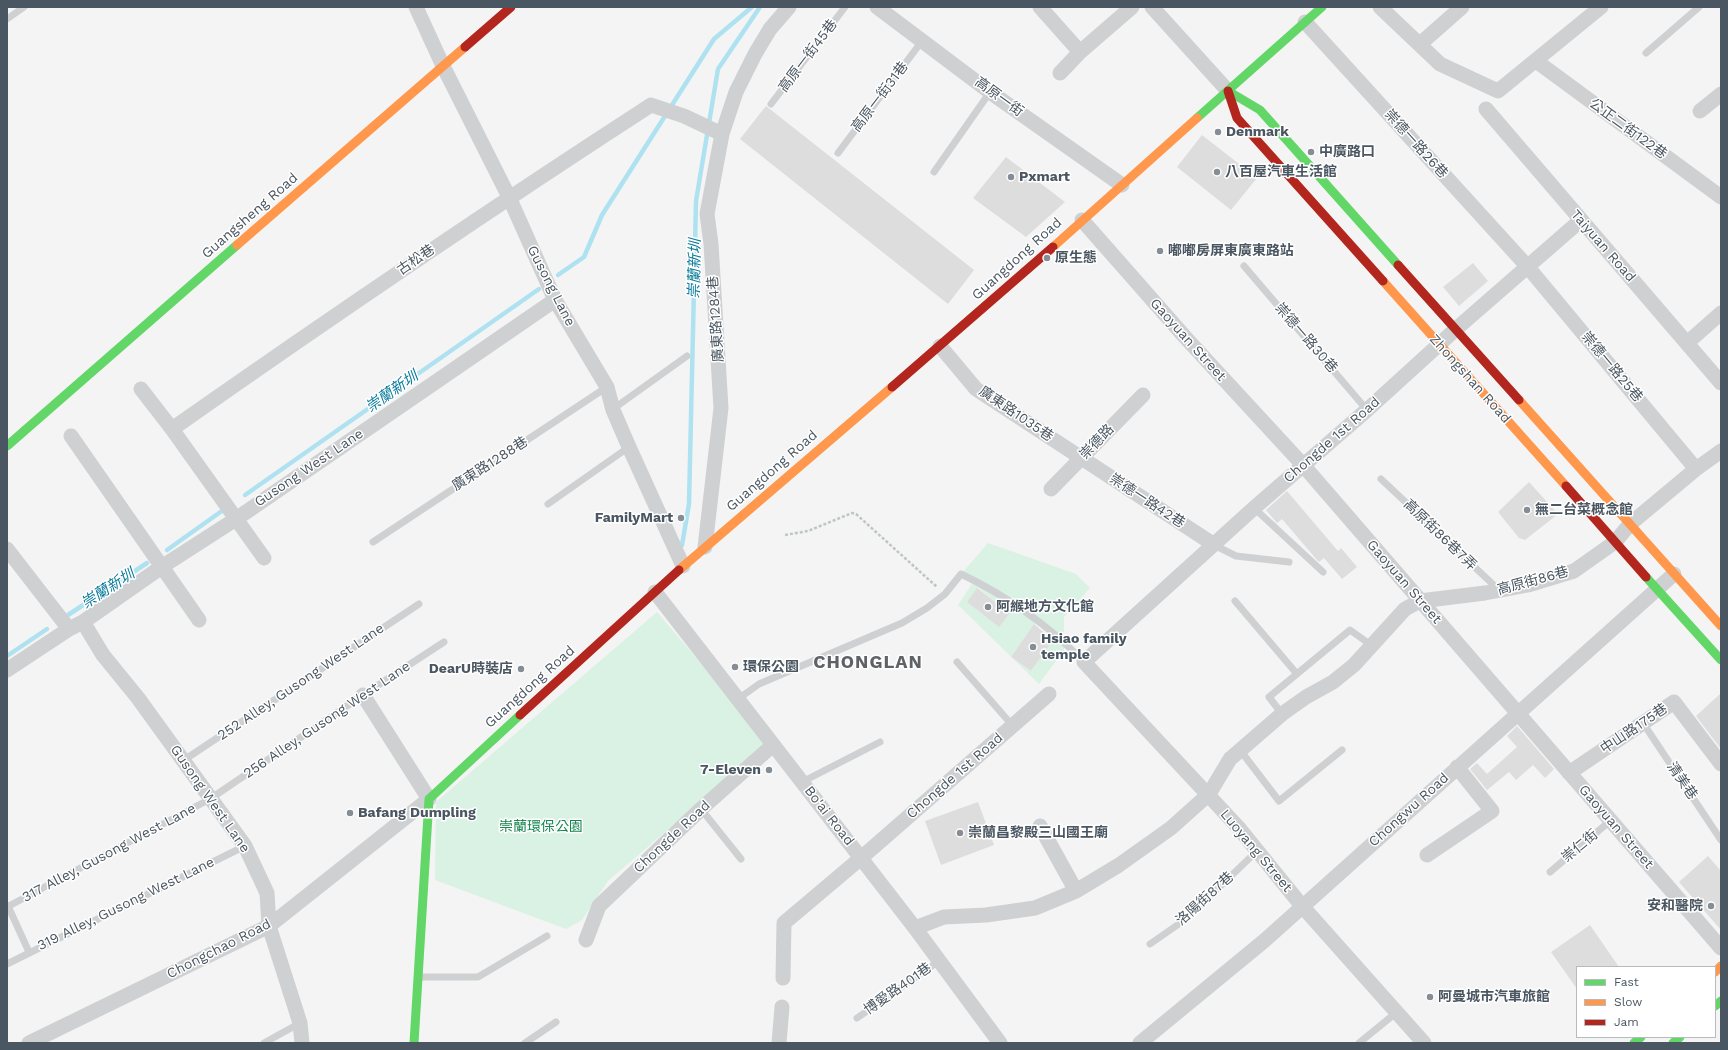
<!DOCTYPE html>
<meta charset="utf-8">
<style>
body{margin:0}
#map{position:relative;width:1728px;height:1050px;overflow:hidden;background:#f4f4f4;font-family:"Work Sans",sans-serif}
canvas{display:block}
.frame{position:absolute;inset:0;border:8px solid #4a5661;pointer-events:none}
.legend{position:absolute;left:1576px;top:966px;width:140px;height:72px;box-sizing:border-box;background:#fff;border:1px solid #b7bbc0;margin:0;padding:5px 7px;list-style:none;font-size:12px;color:#4a5661}
.legend li{display:flex;align-items:center;gap:8px;height:20px}
.legend b{width:20px;border:1px solid #b7bbc0}
</style>
<div id="map">
<canvas width="1728" height="1050"></canvas>
<div class="frame"></div>
<ul class="legend">
<li><b style="height:5px;background:#63d668"></b>Fast</li>
<li><b style="height:5px;background:#ff974d"></b>Slow</li>
<li><b style="height:5px;background:#b3261e"></b>Jam</li>
</ul>
</div>
<script>
const c = document.querySelector('canvas').getContext('2d');
c.lineJoin = 'round';
function fillPath(path, color) { c.fillStyle = color; c.fill(path, 'evenodd'); }
function trace(path, color, width, dash) { c.strokeStyle = color; c.lineWidth = width; c.lineCap = dash ? 'butt' : 'round'; c.setLineDash(dash || []); c.stroke(path); }
function write(font, color, halo, rows, align = 'center') {
  c.font = font + ' "Work Sans","Noto Sans TC",sans-serif'; c.lineWidth = 3; c.setLineDash([]); c.textBaseline = 'middle'; c.strokeStyle = halo; c.fillStyle = color; for (const [text, x, y, turn = 0] of rows) {
    c.save(); c.translate(x, y); c.rotate((+turn || 0) * Math.PI / 180); c.textAlign = isNaN(turn) ? turn : align; if (halo) c.strokeText(text, 0, 0); c.fillText(text, 0, 0); c.restore();
  }
}
fillPath(new Path2D(`
 M988,543L1076,574L1090,588L1064,617V650L1039,684L958,605L972,584L963,572ZM978,588L1010,613L999,626L967,602ZM1035,623L1055,636L1031,671L1011,657Z
 M657,612L769,743L608,881L582,920L566,929L435,880L436,802Z`), '#d9f2e3');
trace(new Path2D(`
 M558,275L584,257L602,215L714,39L752,7
 M245,495L539,289
 M682,545L689,504L696,201L718,69L760,7
 M167,550L226,508
 M68,615L147,563
 M7,656L47,629`), '#aee2f0', 4.5);
fillPath(new Path2D(`
 M766,106L974,270L948,304L740,139Z
 M1202,135L1257,178L1231,210L1177,167Z
 M1006,157L1065,202L1026,237L973,198Z
 M1473,263L1488,281L1459,306L1443,287Z
 M1529,482L1558,514L1525,540L1519,538L1498,512Z
 M1287,491L1338,551L1341,548L1357,567L1342,579L1324,558L1319,562L1317,560L1282,519L1277,523L1266,510Z
 M977,588L1010,613L999,627L967,602Z
 M1034,624L1053,640L1031,671L1011,657Z
 M1721,693V749L1696,716Z
 M1517,726L1554,769L1545,778L1533,765L1516,780L1509,772L1487,790L1470,769L1477,763L1487,774L1517,747L1507,736Z
 M978,802L994,845L941,865L925,821Z
 M1708,856L1721,871V930L1679,882Z
 M1590,925L1619,967H1577V989L1551,952Z`), '#ddddde');
trace(new Path2D(`
 M785,535L808,531L852,513L856,514L937,587`), '#bcc7c4', 2.5, [3, 2]);
trace(new Path2D(`
 M7,19L24,7
 M1646,53L1699,7
 M771,104L845,7
 M838,153L922,41
 M934,172L990,92
 M1244,266L1367,410
 M613,409L687,356
 M1381,479L1499,590
 M548,504L629,447
 M1254,508L1323,572
 M373,542L607,387
 M1214,545L1236,556L1289,562
 M1235,601L1297,674
 M957,662L1012,725
 M738,699L759,684L902,623L927,608L945,594L961,574C1005,595 1050,626 1084,662
 M1282,714L1269,697L1350,630L1371,645
 M1643,723L1721,840
 M1240,750L1279,801L1342,750
 M184,760L419,604
 M802,782L880,742
 M701,809L741,859
 M1550,872L1610,821
 M8,906L29,952
 M7,907L210,799L363,695L444,642
 M1150,944L1186,919L1257,851
 M7,964L245,846
 M420,977H478L547,936
 M857,1018L939,961
 M264,1043L300,1023
 M525,1043L556,1022
 M1359,1043L1397,1012`), '#ced0d2', 7);
trace(new Path2D(`
 M416,7L443,66L509,197L555,300L607,387L613,410L629,447L683,566
 M877,7L990,92L1122,185
 M1040,7L1080,52
 M1152,7L1228,91
 M1380,7L1440,64L1498,91L1601,7
 M1305,22L1527,266L1696,469
 M1420,44L1462,7
 M1536,61L1721,197
 M1060,73L1080,52L1132,7
 M1486,109L1721,383
 M1700,111L1721,94
 M1082,220L1185,337L1303,465L1721,948
 M1687,343L1721,313
 M940,346L976,389L1213,544
 M141,389L172,429L264,558
 M172,429C330,318 489,210 651,105L684,116L722,134
 M71,436L199,620
 M1051,489L1143,395
 M705,547L721,408L711,244L707,214L722,134L736,92L755,54L770,29L789,7
 M7,549L69,629
 M655,592L915,928L1000,1043
 M83,622L103,655L138,698L245,846L267,893L269,926L300,1023L302,1043
 M7,670L69,629L83,622L163,566L236,519L555,300
 M1569,773L1674,702L1721,764
 M1040,826L1076,891
 M1427,855L1492,811L1457,767
 M915,928L944,917L986,915L1035,908L1076,891L1119,865L1171,828L1209,794L1230,759L1282,714L1306,697L1333,682L1354,665L1405,609L1420,601L1485,593L1528,585L1574,571L1615,542L1630,524L1696,469L1721,451
 M586,940L599,906L701,809L773,745
 M783,978L784,923L861,858L1049,694
 M29,1043L269,926L429,799L363,695
 M779,1043L782,1007
 M1140,1043L1264,941L1674,574
 M1424,1043L1302,906L1238,827L1084,662L1254,508L1367,410L1456,329L1581,220`), '#ced0d2', 15);
trace(new Path2D(`
 M1228,91L1260,110L1398,265
 M1197,118L1322,7
 M7,446L237,245
 M1646,577L1721,660
 M1715,1006L1721,1001
 M414,1043L429,799L520,715
 M1634,1043L1641,1037
 M1673,1043L1680,1037`), '#63d668', 9);
trace(new Path2D(`
 M237,245L465,47
 M1053,247L1197,118
 M1383,281L1566,486
 M1519,400L1721,626
 M679,570L892,387
 M1715,972L1721,966`), '#ff974d', 9);
trace(new Path2D(`
 M465,47L511,7
 M1228,91L1237,118L1383,281
 M1398,265L1519,400
 M892,387L1053,247
 M1566,486L1646,577
 M520,715L679,570`), '#b3261e', 9);
for (const [x, y, r, color] of [
 [1218,132,4,"#868d94"],
 [1311,152,4,"#868d94"],
 [1217,172,4,"#868d94"],
 [1011,177,4,"#868d94"],
 [1160,251,4,"#868d94"],
 [1047,258,4,"#868d94"],
 [1527,510,4,"#868d94"],
 [681,518,4,"#868d94"],
 [988,607,4,"#868d94"],
 [1033,647,4,"#868d94"],
 [735,667,4,"#868d94"],
 [521,669,4,"#868d94"],
 [769,770,4,"#868d94"],
 [350,813,4,"#868d94"],
 [960,833,4,"#868d94"],
 [1711,906,4,"#868d94"],
 [1430,997,4,"#868d94"]
]) { const dot = new Path2D(); dot.arc(x, y, r, 0, 2 * Math.PI); c.fillStyle = color; c.fill(dot); trace(dot, '#fff', 1.5); }
write('14px', '#4a5661', '#fff', [
 ["高原一街45巷",808,56,-53],
 ["高原一街31巷",880,97,-53],
 ["高原一街",999,97,36],
 ["公正二街122巷",1628,129,36],
 ["崇德一路26巷",1416,144,48],
 ["Guangsheng Road",250,216,-41],
 ["Taiyuan Road",1603,246,49],
 ["Guangdong Road",1017,259,-42],
 ["古松巷",416,260,-34],
 ["Gusong Lane",551,286,63],
 ["廣東路1284巷",716,319,-94],
 ["崇德一路30巷",1306,338,49],
 ["Gaoyuan Street",1188,340,48],
 ["崇德一路25巷",1612,367,50],
 ["Zhongshan Road",1470,379,48],
 ["廣東路1035巷",1016,414,34],
 ["Chongde 1st Road",1332,440,-41],
 ["崇德路",1097,442,-46],
 ["廣東路1288巷",490,464,-33],
 ["Gusong West Lane",309,468,-34],
 ["Guangdong Road",772,471,-41],
 ["崇德一路42巷",1147,501,33],
 ["高原街86巷7弄",1440,535,44],
 ["高原街86巷",1533,581,-15],
 ["Gaoyuan Street",1404,582,49],
 ["252 Alley, Gusong West Lane",301,682,-34],
 ["Guangdong Road",530,687,-42],
 ["256 Alley, Gusong West Lane",327,720,-34],
 ["中山路175巷",1634,729,-34],
 ["Chongde 1st Road",955,776,-41],
 ["清美巷",1682,781,56],
 ["Gusong West Lane",210,799,55],
 ["Chongwu Road",1409,810,-42],
 ["Bo'ai Road",829,816,52],
 ["Gaoyuan Street",1616,827,49],
 ["Chongde Road",672,837,-43],
 ["崇仁街",1580,846,-40],
 ["Luoyang Street",1256,851,50],
 ["317 Alley, Gusong West Lane",109,853,-28],
 ["洛陽街87巷",1205,899,-42],
 ["319 Alley, Gusong West Lane",126,904,-26],
 ["Chongchao Road",219,949,-27],
 ["博愛路401巷",898,989,-35]
]);
write('bold 14px', '#4a5661', '#fff', [
 ["Denmark",1226,132],
 ["中廣路口",1319,152],
 ["八百屋汽車生活館",1225,172],
 ["Pxmart",1019,177],
 ["嘟嘟房屏東廣東路站",1168,251],
 ["原生態",1055,258],
 ["無二台菜概念館",1535,510],
 ["FamilyMart",673,518,"right"],
 ["阿緱地方文化館",996,607],
 ["Hsiao family",1041,639],
 ["temple",1041,655],
 ["環保公園",743,667],
 ["DearU時裝店",513,669,"right"],
 ["7-Eleven",761,770,"right"],
 ["Bafang Dumpling",358,813],
 ["崇蘭昌黎殿三山國王廟",968,833],
 ["安和醫院",1703,906,"right"],
 ["阿曼城市汽車旅館",1438,997]
], 'left');
write('14px', '#17864f', '#fff', [
 ["崇蘭環保公園",541,827]
]);
write('italic 15px', '#0c7c9b', '#fff', [
 ["崇蘭新圳",695,269,-89],
 ["崇蘭新圳",392,392,-35],
 ["崇蘭新圳",108,589,-33]
]);
c.letterSpacing = '1px';
write('bold 18px', '#5f6368', '#fff', [
 ["CHONGLAN",868,663]
]);
c.letterSpacing = '0px';
</script>
